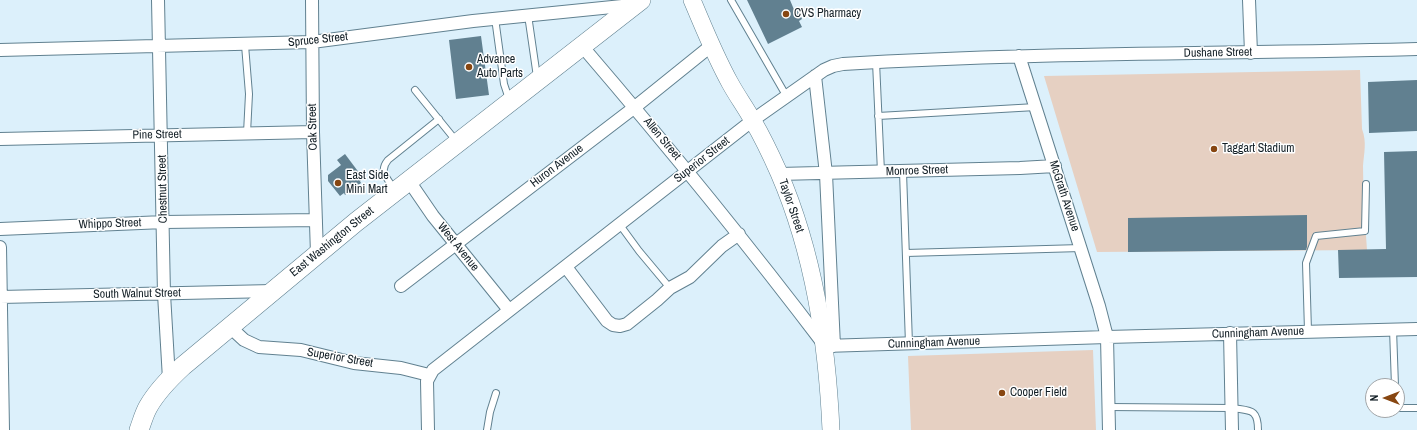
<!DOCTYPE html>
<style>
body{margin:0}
#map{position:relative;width:1417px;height:430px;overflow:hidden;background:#dcf0fb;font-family:"Archivo Narrow",sans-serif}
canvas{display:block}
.north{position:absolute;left:1365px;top:378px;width:40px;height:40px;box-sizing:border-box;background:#fff;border:1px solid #a1a5a8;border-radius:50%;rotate:270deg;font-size:11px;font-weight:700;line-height:16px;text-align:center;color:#131f26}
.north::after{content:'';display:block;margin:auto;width:14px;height:18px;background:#874611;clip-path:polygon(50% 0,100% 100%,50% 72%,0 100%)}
</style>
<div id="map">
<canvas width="1417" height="430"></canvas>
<div class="north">N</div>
</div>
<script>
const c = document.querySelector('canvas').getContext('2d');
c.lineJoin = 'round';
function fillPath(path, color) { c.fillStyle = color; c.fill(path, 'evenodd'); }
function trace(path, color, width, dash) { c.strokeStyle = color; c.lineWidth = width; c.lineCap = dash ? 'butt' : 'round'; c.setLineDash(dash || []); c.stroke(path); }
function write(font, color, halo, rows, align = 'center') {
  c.font = font + ' "Archivo Narrow",sans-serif'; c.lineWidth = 3; c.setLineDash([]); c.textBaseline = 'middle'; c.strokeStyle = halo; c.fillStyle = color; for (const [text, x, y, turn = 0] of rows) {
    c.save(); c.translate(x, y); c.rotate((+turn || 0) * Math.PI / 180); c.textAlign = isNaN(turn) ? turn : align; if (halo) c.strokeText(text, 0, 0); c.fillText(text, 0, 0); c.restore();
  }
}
fillPath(new Path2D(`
 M1360,70L1362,129C1367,142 1364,153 1363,166C1363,194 1365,222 1367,250L1097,252L1044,76Z
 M1093,350L1096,430H911L908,356Z`), '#e6d0c2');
fillPath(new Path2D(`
 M747,0H790L795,12L798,10L802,19L799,21L802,27L768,44Z
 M481,36L489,95L456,99L449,40Z
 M1417,80V131L1369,133L1368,82Z
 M1417,151V277L1339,278L1338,250L1386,249L1384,152Z
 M345,154L363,178L360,181L361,183L345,195L344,193L340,196L328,181V175L341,165L337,160Z
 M1307,215V247L1306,250L1128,252V218Z`), '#618090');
const service = new Path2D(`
 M731,0L787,97
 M528,15L537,77
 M495,18L504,84L509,99
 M245,45L249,94L247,133
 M876,62L881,172
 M415,90L457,142
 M878,116L1036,107
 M903,172L909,344
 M395,190C388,179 378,172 388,160L439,119
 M620,225L639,251L670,288
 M906,253L1081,248
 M1393,329L1395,386
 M1308,331L1306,263L1316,236L1365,231L1366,184
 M1109,407L1232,408C1250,411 1258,408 1258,430
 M1397,408H1417
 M487,430L490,412L496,393`);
const minor = new Path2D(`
 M158,0L164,294L169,379
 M312,0L313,132L317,254
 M1249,0L1251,53
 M582,46C666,144 747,243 825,346L1107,337L1417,329
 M0,50L312,42L473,21L632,5
 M1019,56L1099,306L1107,337L1109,430
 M815,76L826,174L834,346
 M0,139L313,132
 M779,174L1020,168L1055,166
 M409,181L433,216L509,310
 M0,229L164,222L316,220
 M0,247L3,430
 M566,267L607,321L613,325L620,326L627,324L657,300L670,288L690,277L722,246L739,234
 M401,286L635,107L712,45
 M0,297L273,291
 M230,327L244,340L259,347L301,350L354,363L401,368L429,375
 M1230,333L1232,430
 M428,430L427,381L433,370L753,120L824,70L833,66L843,64C1034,52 1226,54 1417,49`);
const secondary = new Path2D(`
 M692,0C704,28 715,56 730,83C737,96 746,108 753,121C763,138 771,155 779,173C814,254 827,342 831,430`);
const primary = new Path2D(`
 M139,430C142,422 144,414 148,407C157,391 170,378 183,366L356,222L641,0`);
trace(service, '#618190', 8);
trace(minor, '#618190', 14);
trace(secondary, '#618190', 18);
trace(primary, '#618190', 20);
trace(service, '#fff', 6);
trace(minor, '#fff', 12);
trace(secondary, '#fff', 17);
trace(primary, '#fff', 19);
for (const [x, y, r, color] of [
 [786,14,4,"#874611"],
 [469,67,4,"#874611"],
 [1214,149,4,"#874611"],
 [338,183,4,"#874611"],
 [1002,393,4,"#874611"]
]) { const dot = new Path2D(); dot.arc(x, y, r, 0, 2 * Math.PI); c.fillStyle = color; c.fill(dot); trace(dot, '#fff', 1.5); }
write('12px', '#131f26', '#fff', [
 ["CVS Pharmacy",794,14],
 ["Advance",477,60],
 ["Auto Parts",477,74],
 ["Taggart Stadium",1222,149],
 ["East Side",346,176],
 ["Mini Mart",346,190],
 ["Cooper Field",1010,393]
], 'left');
write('12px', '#131f26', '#fff', [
 ["Spruce Street",318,40,-6],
 ["Dushane Street",1218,53,-1],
 ["Oak Street",313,127,-91],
 ["Pine Street",157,135,-1],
 ["Allen Street",662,139,50],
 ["Superior Street",702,160,-38],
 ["Huron Avenue",557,166,-37],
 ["Monroe Street",917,171,-2],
 ["Chestnut Street",163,189,-91],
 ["McGrath Avenue",1064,196,72],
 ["Taylor Street",791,206,71],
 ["Whippo Street",110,224,-2],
 ["East Washington Street",332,242,-39],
 ["West Avenue",458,247,51],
 ["South Walnut Street",137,294,-1],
 ["Cunningham Avenue",1258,333,-2],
 ["Cunningham Avenue",934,343,-2],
 ["Superior Street",340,358,10]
]);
</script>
